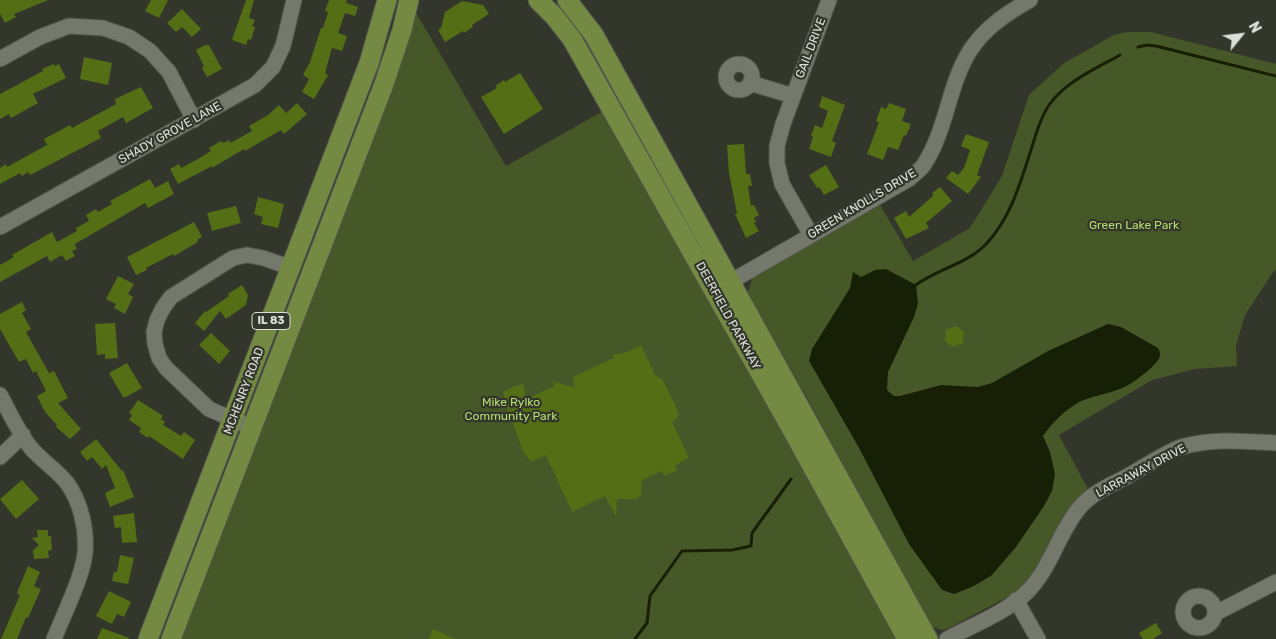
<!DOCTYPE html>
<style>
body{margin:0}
#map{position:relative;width:1276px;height:639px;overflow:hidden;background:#32362b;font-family:Rubik,sans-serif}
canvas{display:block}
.north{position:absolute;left:1216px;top:10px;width:50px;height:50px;-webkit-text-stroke:4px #32362b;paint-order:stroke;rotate:61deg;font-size:14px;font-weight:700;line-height:20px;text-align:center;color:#dde0d8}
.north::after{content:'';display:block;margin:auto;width:18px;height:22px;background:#dde0d8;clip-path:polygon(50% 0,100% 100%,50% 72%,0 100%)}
</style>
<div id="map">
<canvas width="1276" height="639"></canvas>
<div class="north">N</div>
</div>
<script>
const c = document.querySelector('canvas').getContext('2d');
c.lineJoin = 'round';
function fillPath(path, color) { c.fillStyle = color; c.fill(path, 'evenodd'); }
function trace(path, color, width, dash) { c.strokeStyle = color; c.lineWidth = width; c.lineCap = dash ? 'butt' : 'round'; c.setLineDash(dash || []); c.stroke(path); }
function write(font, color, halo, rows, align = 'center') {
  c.font = font + ' Rubik,sans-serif'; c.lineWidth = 4.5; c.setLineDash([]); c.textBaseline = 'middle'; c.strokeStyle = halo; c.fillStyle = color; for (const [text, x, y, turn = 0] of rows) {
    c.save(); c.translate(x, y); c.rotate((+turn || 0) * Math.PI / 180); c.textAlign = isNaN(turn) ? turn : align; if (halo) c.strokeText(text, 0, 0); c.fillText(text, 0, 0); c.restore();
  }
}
fillPath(new Path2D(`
 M415,11L506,166L605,110L899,639H178Z
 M1127,32H1151L1276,64V270L1273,272L1245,315L1236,345L1237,366L1195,369L1152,380L1059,435L1089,491L1032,578L1009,596L949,628L942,630L930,626L805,394L747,295L753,276L879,203L913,261L970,228L1002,176L1029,95L1064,63L1114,35Z`), '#475828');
fillPath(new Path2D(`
 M886,269L916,285L918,303L914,317L888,372L887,390L894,396H900L941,385L978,387L992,383L1048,351L1108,324L1121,327L1158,348C1163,356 1158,361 1152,367C1142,376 1132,384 1120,389C1107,394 1092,396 1079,402C1064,411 1053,422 1043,436L1050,452L1055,474L1052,491L1044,506L1016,547L992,575L974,586L954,594L942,590L909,544L858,446L809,361L812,349L850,288L853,272L861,277L875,270Z`), '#172006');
trace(new Path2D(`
 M1138,47L1147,45L1156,46L1276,76
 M913,287C935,269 967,265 987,243C1012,216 1021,180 1032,147C1036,133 1041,117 1049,105C1066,81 1095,69 1120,55
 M635,639L647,623L650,596L682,551L732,550L751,546L752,533L791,479`), '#172006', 3);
fillPath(new Path2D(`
 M0,0H48L14,14L16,17L5,23L0,14Z
 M151,0H168L159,18L145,11Z
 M246,0H254L249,18L255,20L252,26L255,27L251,40L248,39L246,45L232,40Z
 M329,0H347L346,3L358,7L355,16L345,13L338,33L347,36L342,51L332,48L325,73L328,75L314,99L302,92L309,79L303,75L310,62L321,28H323L328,12L325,11Z
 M462,1L483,5L489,14L472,25L473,27L464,33L463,31L445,42L438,30L441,28L445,12Z
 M182,9L201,29L192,37L182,27L176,32L167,23Z
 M205,45H209L222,69L207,77L202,68L204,66L196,50Z
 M84,57L112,63L108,85L80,79Z
 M54,64L55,66L59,64L66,78L33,94L38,103L11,118L9,114L0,119V94L43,71L42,69Z
 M520,73L543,109L504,134L481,97L497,88L495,86L504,80L505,82Z
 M141,87L153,108L126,123L123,117L98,131L101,138L30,175L28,172L22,176L20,173L0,184V168L6,164L7,167L47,145L44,139L70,125L72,128L116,104L115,99Z
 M822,96L845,105L832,141L836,143L831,157L809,149L813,137L811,136L815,125L822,128L828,111L819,107Z
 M297,103L307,114L284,134L281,130L245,151L244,149L212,168V166L178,184L170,169L179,164L181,168L198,159L211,151L209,148L221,141L223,143L229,140L230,143L252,131L249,126L268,115L279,105L286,113Z
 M889,103L906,109L902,121L911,124L906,136L904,135L898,150L888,147L883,160L867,154L879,122L876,121L881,107L886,109Z
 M966,134L989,142L977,175L981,177L968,194L946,178L952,171L958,175L964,168L970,150L961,146Z
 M744,144L746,174H750L752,186H748L751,206L754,205L759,215L754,218L756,222L754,223L759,231L746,238L735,214L737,213L729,173L727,145Z
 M826,165L839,187L824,195L819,187L817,188L809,175Z
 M150,179L155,188L168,181L174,194L148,208L145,203L75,244L77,249L72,251L75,256L66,261L62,255L50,262L47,256L0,282V265L14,257L12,255L52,232L57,242L77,231L76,228L89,221L86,215L96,209L98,212L112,204L110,201Z
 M940,187L952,201L926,223L929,228L906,239L894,218L906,211L909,217L934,195L932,193Z
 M258,197L284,204L278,228L261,224L263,217L254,214Z
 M236,206L241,223L212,231L207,213Z
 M194,222L202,237L197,240L198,242L174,256L173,254L146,268L147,270L136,275L127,257Z
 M118,276L134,284L128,294L133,297L125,314L114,308L116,304L106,299Z
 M242,285L248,295L246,305L226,319L220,311L204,331L195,323L205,311L206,312L229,296L228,294Z
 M22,302L26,310L22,313L31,329L26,332L49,373L54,371L68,398L58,403L81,429L70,439L55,426L57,425L45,412L37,396L46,391L36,371L33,373L26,359L19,362L0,329V314Z
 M115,323L118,358L105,359V354L97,355L95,324Z
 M956,326L964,332L963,343L953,347L945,341L946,330Z
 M211,333L230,351L219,364L199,345Z
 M641,345L655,375L662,379L675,404L679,416L672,422L689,458L675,465L677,470L664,476L661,471L642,480L641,495L637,499H617L616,516L605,496L572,512L546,455L531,462L523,451L507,407L503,392L515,386L523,384L526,399L555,386L552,381L575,388L573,377L614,358L612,355L627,352Z
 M127,363L142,388L126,397H123L109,373Z
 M138,400L163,416L161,419L165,422L163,425L181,436L184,432L195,440L183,459L149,436L148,438L139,432L141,428L129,420L132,415L129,413Z
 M96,439L122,471L123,470L134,497L110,507L105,493L115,488L106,465L102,469L92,457L87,461L80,452Z
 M22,480L39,499L16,519L0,499Z
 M134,513L137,542L122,543L121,527L115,528L113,516Z
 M37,530H48V536H51L52,550L48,551L49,558L34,559L33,550L39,545L32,538L38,537Z
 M120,555L134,558L128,584L112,581L114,572H117Z
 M28,566L40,572L34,586L41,589L28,618L26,617L17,639H1L20,595L17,593Z
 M109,591L131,602L124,617L117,614L112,624L96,616Z
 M1156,623L1162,633L1153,639H1143L1139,633Z
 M102,628L129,638L128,639H97Z
 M433,629L456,639H429Z`), '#546e16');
const minor = new Path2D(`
 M0,59L40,37L69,26L103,28L129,37L150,51L169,72L194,120
 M726 77a13 13 0 1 1 26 0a13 13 0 1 1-26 0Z
 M750,83L793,96
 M0,227L255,85L273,67L283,46L294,0
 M811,235L782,184L777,163V146L783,124L829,0
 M730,282L909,179C913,175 919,171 923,166C947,131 948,84 971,49C986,27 1007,13 1030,0
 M0,395C10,413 18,432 31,448C42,461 57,470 67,483C81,502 87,530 85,553C83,576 63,616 54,639
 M253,428L209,409L166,368L159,358L155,344L154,332L157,320L163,308L171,297L233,258L247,255L263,258L292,268
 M0,457L23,435
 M1183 612a16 16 0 1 1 32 0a16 16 0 1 1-32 0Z
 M1016,600L1038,639
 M1216,613L1276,582
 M947,639C971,626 1005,613 1026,593C1051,569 1058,533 1080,507C1093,492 1111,485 1128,476C1144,467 1164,453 1181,447C1212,438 1245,441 1276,443`);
const major = new Path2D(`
 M538,0L554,16L572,39L790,426L907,639
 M567,0L594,35L928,639
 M148,639L369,63L387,0
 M171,639L384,84L402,30L409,0`);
trace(minor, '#51544a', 17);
trace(major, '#51544a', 21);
trace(minor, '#74796c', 15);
trace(major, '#748a43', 19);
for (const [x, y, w] of [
 [271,321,38]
]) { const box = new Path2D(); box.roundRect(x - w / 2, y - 8.5, w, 17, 4); c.fillStyle = '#32362b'; c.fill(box); trace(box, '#dde0d8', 1); }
write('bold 11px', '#dde0d8', null, [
 ["IL 83",271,321]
]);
write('12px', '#dde0d8', '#32362b', [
 ["GAIL DRIVE",811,48,-69],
 ["SHADY GROVE LANE",170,133,-29],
 ["GREEN KNOLLS DRIVE",862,204,-31],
 ["DEERFIELD PARKWAY",728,316,61],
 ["MCHENRY ROAD",244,391,-69],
 ["LARRAWAY DRIVE",1141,471,-28]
]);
write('12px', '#b7de70', '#32362b', [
 ["Green Lake Park",1134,226],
 ["Mike Rylko",511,403],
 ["Community Park",511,417]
]);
</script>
